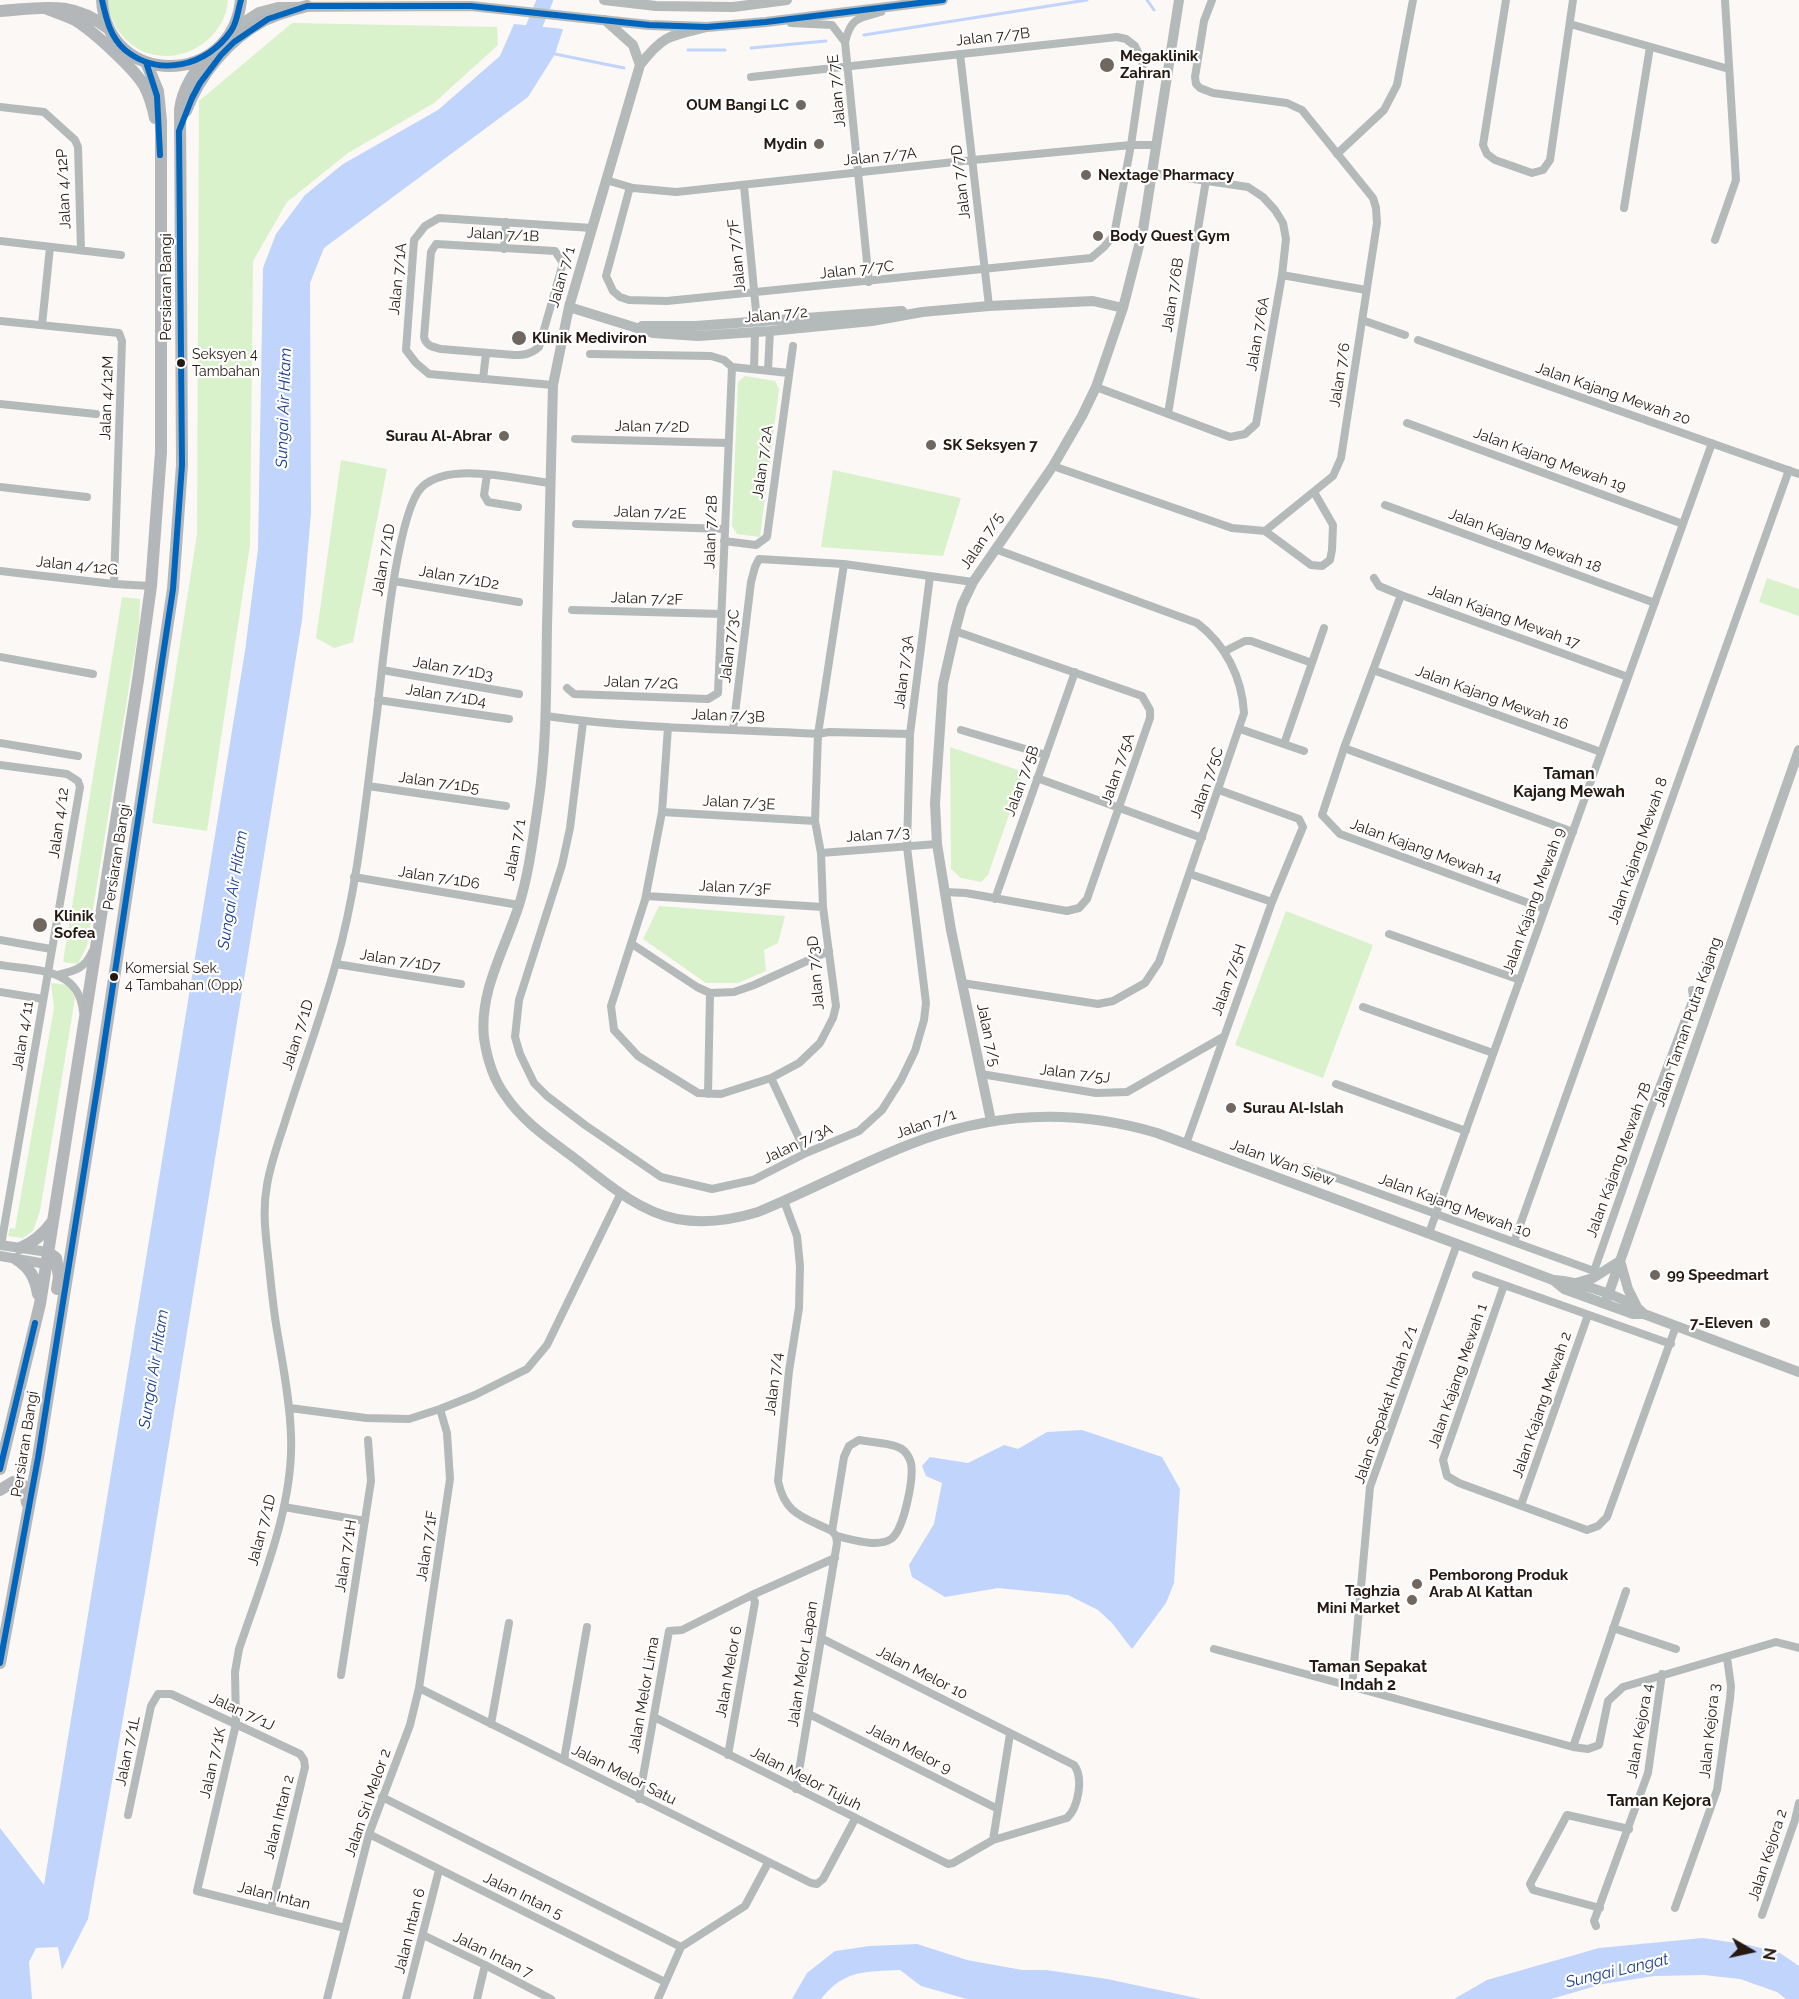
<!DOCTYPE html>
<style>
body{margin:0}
#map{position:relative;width:1799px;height:1999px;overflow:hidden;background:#fbf8f6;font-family:Raleway,sans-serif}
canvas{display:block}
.north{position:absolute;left:1721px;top:1921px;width:60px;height:60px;-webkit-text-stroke:4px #fff;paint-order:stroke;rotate:99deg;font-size:16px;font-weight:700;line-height:24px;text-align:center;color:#251911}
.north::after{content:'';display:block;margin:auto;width:21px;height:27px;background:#251911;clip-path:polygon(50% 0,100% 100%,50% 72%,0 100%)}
</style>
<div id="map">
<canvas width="1799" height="1999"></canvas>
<div class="north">N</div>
</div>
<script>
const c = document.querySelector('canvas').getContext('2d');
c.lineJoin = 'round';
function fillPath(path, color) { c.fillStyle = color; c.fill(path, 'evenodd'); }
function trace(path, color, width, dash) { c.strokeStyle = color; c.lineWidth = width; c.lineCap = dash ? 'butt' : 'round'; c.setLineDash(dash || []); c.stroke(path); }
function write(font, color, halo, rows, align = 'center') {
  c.font = font + ' Raleway,sans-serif'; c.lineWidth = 4.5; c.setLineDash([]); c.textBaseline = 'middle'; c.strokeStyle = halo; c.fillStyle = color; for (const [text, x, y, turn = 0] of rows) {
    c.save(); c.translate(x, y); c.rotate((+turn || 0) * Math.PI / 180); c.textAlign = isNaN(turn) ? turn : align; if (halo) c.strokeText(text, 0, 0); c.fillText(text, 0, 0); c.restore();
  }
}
fillPath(new Path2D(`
 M107,0H228C224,52 154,77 121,34C112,24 110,13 107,0Z
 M292,23L497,27L498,45L434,103L348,153L287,202L253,261L250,545L207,831L152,823L197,534L199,101Z
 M745,376L775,381L779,389L760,537L737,534L732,526L738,382Z
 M341,460L387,469L353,642L334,648L316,638Z
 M833,470L961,498L943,556L821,547Z
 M1767,578L1799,589V616L1759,602Z
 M122,597L140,599L139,626L87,946L78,964L63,962Z
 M950,747L1024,772L988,875L981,882L961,878L951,869Z
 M659,906L785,916L778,943L764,950L766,971L738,983H706L643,939Z
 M1286,911L1373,945L1323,1078L1235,1045Z
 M51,983L68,985L75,998L40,1211L33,1231L23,1238L8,1236L10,1228L15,1229L54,1008Z`), '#d9f2cc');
fillPath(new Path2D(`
 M514,24L563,29L555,54L528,97L324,248L310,283L311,513L302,620L145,1592L88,1919L62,1970L58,1947L36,1948L29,1962L32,1999H0V1828L44,1885L245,651L258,549L263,268L276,234L305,195L343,164L438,110L500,56Z
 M1082,1430L1162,1457L1180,1489L1174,1583L1166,1603L1132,1649L1112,1623L1098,1610L1068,1595L998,1588L945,1597L912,1577L909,1565L934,1524L942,1483L926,1476L922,1466L930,1457L968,1463L1004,1445L1018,1449L1047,1432Z
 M1703,1938L1749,1945L1780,1953L1799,1966V1999H1786L1777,1992L1740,1979L1704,1975L1654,1976L1603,1984L1551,1999H1454L1487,1980L1599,1948Z
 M917,1944L967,1960L1022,1970H1046L1107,1979L1201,1999H967L921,1986L900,1970C865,1972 845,1969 821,1999H792L807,1973L835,1951L870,1946Z`), '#c0d4fc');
trace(new Path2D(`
 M1147,0L1154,10
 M864,35L1087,0
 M751,48L826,41
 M688,50H725
 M555,54L624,68`), '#c0d4fc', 3);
trace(new Path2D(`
 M526,46L545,0`), '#c0d4fc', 16);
trace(new Path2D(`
 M1506,0L1483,145L1487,154L1495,160L1532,173L1543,170L1550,160L1573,0
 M791,23L832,25L845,42
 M1570,24L1729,69
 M960,54L989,306
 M0,107L44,112L75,140L78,147L81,250
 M1337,154L1384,110L1397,85L1413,0
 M606,180L633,188L676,192L973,160L1131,145H1157
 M744,186L757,321
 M630,187L606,276L613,291L620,297L629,300L667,301L1091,258L1104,247L1114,235L1131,145L1143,62L1135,46L1126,39L1117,37L751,77
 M1624,208L1650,47
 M1715,240L1736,180L1725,0
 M0,241L121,255
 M436,244L555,251L563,263L539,347C531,354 525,355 514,355L441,349C433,347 426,346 424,337L431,252Z
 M504,249L506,222
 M1282,275L1366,290
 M869,282L845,42C851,17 859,18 881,12
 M1362,320L1405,335
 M0,321L119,333L122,341L114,584
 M42,325L50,247
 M1418,340L1799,474
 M590,354L711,356L724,360L732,367
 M732,367L789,373
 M754,369L755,332
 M768,370L770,331
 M483,379L486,353
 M553,385L429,374L416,363L406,350L414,240L425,226L439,218L592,228
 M1096,387L1230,437L1245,434L1256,424L1282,275L1286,239L1283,223L1275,210L1263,197L1248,187L1153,173
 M0,404L96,414
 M1168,414L1206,180
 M1407,423L1683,524
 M575,439L728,443
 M1053,466L1232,528L1265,531L1333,476L1341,458L1377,223L1376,208L1373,198L1302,110L1287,103L1213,93L1200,88L1196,84L1195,77L1204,21L1212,0
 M487,475L484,495L488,502L518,507
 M0,487L87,497
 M1385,505L1655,603
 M576,524L724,529
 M1265,531L1311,565L1322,566L1330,560L1332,550L1333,525L1314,492
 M724,541L756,545L767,537L793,346
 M0,571L114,584L151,586
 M1374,578L1379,586L1401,595L1628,677
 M394,581L519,602
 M1401,595L1344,748L1322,815L1340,834L1545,909
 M572,610L722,614
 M1225,651L1245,641H1251L1312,663
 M0,657L93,674
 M382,670L519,694
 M1373,670L1601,752
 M567,688L574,694L708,699L718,693L732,367
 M378,700L509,719
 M546,716C635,729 727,729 818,734L829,732L910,734
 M583,722L570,828L562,865L519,1000L515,1037L520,1054L534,1083L547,1096L585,1125L661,1177L712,1189L753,1180L806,1153L859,1131L882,1110L901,1080L915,1051L924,1020L926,1003L907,847L910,734L930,576L973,582
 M668,727L662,812L645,900L611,1006L614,1030L638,1056L698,1093L721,1094L771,1078L799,1063L820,1043L833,1018L836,1006L823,907L821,853L815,821L818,734L844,564
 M1240,729L1304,751
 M733,730L751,582L755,567L759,559L844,564L930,576
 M961,730L1046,755
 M0,743L78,756
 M1284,744L1324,628
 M1344,748L1573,832
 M0,765L67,774L78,781L80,787L1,1245
 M1037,778L1202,838
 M368,786L506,806
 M662,812L815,821
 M821,853L937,844
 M1190,874L1272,902
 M354,877L519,905
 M944,892L966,893L1067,911L1079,908L1087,899L1150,718V710L1142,696L955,631
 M646,896L823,907
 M995,899L1075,672
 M1389,934L1520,980
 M0,940L51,949
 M632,944L697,987L710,993L734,992L754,985L829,951
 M336,964L461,984
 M0,965C35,971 78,967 83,1011
 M57,975C74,971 85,969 92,952
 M962,983L1098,1004L1113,1001L1145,983L1159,962L1244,713C1242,677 1225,644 1197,623L995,549
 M0,992L43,999
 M1363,1007L1493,1053
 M981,1074L1096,1093L1127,1092L1223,1037
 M771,1078L806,1153
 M1336,1084L1466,1131
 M708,1094L710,993
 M1186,1144L1272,902L1303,827L1299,819L1219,790
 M1306,1167L1594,1271L1649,1114L1691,1004L1693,996L1692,990
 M784,1201L797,1236L800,1266L799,1308L789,1371L778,1481C785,1515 804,1517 832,1531L836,1536L837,1543L796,1789
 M1429,1233L1712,443
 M1514,1242L1789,470
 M1476,1275L1671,1344
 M1504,1285L1443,1460L1447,1476L1459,1483L1587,1530L1598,1526L1607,1517L1676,1326
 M290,1408L366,1418L409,1419L440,1409L475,1395L527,1369L547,1345L621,1193
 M1521,1505L1588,1315
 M284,1507L365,1521
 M832,1531L844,1457L849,1446L859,1440C869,1442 892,1443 900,1448C905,1450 910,1458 911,1463C914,1478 904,1530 891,1539C877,1548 851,1539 836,1536
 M1613,1628L1676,1649
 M821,1638L1074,1765C1084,1778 1078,1808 1067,1818L993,1840
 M1214,1649L1573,1747L1588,1749L1599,1745L1608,1701L1623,1687L1776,1642L1799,1648
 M341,1675L371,1481L368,1440
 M1352,1687L1370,1487L1457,1244
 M419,1688L811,1883L817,1884L823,1879L855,1819
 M809,1714L998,1809
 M654,1717L948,1864L953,1863L993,1840L1010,1734
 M491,1724L509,1623
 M1573,1747L1626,1591
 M728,1755L755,1602L752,1595
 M564,1760L587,1627
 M382,1797L681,1947L745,1906L768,1863
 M639,1799L669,1631L682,1630L752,1595L835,1558
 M128,1815L151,1706L158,1694H171L300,1754L304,1760L305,1767L271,1909
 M369,1834L665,1982
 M1600,1908L1533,1890L1530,1884L1567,1815L1629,1829
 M1675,1908L1717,1790L1730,1699L1731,1686L1727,1658
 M1762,1915L1795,1820L1799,1803
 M1596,1926L1594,1921L1648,1773L1662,1674
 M345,1928L197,1891L236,1724L235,1672L239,1649C261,1583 294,1506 291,1436C290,1399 282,1361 276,1324C273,1305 271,1285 269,1265C266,1238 262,1212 267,1185C270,1166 277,1146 283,1128C300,1073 321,1018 336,963C359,883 366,795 377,713C382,671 396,511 422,487C449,461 515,479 550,483
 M423,1935L485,1965L551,1999
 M327,1999L369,1834L410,1725L419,1688L450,1479L447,1433L440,1409
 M406,1999L439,1870
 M477,1999L485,1965
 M658,1999L681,1947`), '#b4b9ba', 8);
trace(new Path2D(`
 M604,0L656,6L733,7L787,0
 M605,20L633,45L640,65
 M707,27C670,36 664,34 640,65L569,307L553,385C551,466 549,546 547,626C546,686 547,746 538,805C533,838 529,873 519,905C505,949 479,991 484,1038C487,1058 493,1079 505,1095C522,1121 549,1139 573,1157C604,1181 637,1211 677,1219C705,1224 732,1220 758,1212C809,1191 857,1165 908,1145C991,1112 1072,1108 1157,1133L1484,1254L1553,1280L1564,1289L1633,1314H1644L1799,1372
 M234,28L259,12L278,7L471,6L649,25L707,27L766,22L943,0
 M569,307L653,333L698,336L770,331L872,321L922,312L989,306L1093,301L1123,308
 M642,326H695L902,311
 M991,1121L951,930L937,844L935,803L943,684L955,631L962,605L973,582L1053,466L1082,416L1096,387L1123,308L1143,230L1179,0
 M0,1245L48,1252
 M0,1256L46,1264
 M1621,1264L1628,1289L1636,1305
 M1554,1280C1574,1281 1632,1298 1644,1314
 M1576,1283L1593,1278L1620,1261
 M1605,1304L1799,750`), '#b4b9ba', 10);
trace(new Path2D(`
 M102,0C107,88 232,88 241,0
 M45,8C55,12 65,15 75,20C93,31 135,69 145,87C150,97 153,108 155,118
 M0,11C43,8 72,0 109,29
 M186,111C200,74 228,40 263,21C277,14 292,10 307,6
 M20,1248C33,1243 45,1232 53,1221
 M48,1252L56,1258L59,1277L57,1289
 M16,1259C30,1268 35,1277 38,1294
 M0,1469L40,1304L138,680L151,586L161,452V121L158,91L146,62
 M0,1490L13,1482L21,1483L25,1489L27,1503
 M0,1663L38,1458L100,1071L173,589L182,465L180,109C183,88 194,72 208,56`), '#b4b7b9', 12);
trace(new Path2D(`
 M102,0C106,18 110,37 125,50C159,78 207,66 231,31C237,23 238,10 241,0
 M146,62L157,96L160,155
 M0,1469L35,1323
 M0,1663L38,1458L100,1071L173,589L182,465L179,131L192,98L200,83L221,55L234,42L268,19L307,6H471L649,25L707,27L766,22L943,0`), '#0065bd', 6);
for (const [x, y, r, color] of [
 [1107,65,8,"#706761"],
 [801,105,6,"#706761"],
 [819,144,6,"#706761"],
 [1086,175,6,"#706761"],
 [1098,236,6,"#706761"],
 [519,338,8,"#706761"],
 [181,363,5,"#251911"],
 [504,436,6,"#706761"],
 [931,445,6,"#706761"],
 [40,925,8,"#706761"],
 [114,977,5,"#251911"],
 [1231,1108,6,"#706761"],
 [1655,1275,6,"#706761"],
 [1765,1323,6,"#706761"],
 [1417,1584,6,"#706761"],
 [1412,1600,6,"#706761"]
]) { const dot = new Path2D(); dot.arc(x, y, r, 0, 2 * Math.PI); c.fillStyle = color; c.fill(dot); trace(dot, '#fff', 2); }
write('14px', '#251911', '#fff', [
 ["Seksyen 4",192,355],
 ["Tambahan",192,372],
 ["Komersial Sek.",125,969],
 ["4 Tambahan (Opp)",125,986]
], 'left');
write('15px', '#251911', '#fff', [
 ["Jalan 7/7B",993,37,-6],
 ["Jalan 7/7E",837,91,-96],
 ["Jalan 7/7A",880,157,-6],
 ["Jalan 7/7D",961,182,-97],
 ["Jalan 4/12P",64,189,-93],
 ["Jalan 7/1B",503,235,3],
 ["Jalan 7/7F",737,255,-96],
 ["Jalan 7/7C",857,270,-6],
 ["Jalan 7/1",562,277,-74],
 ["Jalan 7/1A",398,279,-84],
 ["Persiaran Bangi",166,287,-90],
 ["Jalan 7/6B",1173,295,-81],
 ["Jalan 7/2",776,315,-5],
 ["Jalan 7/6A",1258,334,-80],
 ["Jalan 7/6",1340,375,-81],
 ["Jalan Kajang Mewah 20",1613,394,19],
 ["Jalan 4/12M",107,398,-88],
 ["Jalan 7/2D",652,427,1],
 ["Jalan Kajang Mewah 19",1550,460,20],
 ["Jalan 7/2A",763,462,-82],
 ["Jalan 7/2E",650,513,2],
 ["Jalan 7/2B",711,532,-88],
 ["Jalan 7/5",982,541,-56],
 ["Jalan Kajang Mewah 18",1525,541,20],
 ["Jalan 7/1D",384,560,-80],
 ["Jalan 4/12G",77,566,6],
 ["Jalan 7/1D2",459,578,10],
 ["Jalan 7/2F",647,599,2],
 ["Jalan Kajang Mewah 17",1504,617,20],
 ["Jalan 7/3C",730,646,-83],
 ["Jalan 7/1D3",453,669,10],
 ["Jalan 7/3A",904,672,-83],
 ["Jalan 7/2G",641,683,2],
 ["Jalan 7/1D4",446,696,9],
 ["Jalan Kajang Mewah 16",1492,698,20],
 ["Jalan 7/3B",728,716,2],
 ["Jalan 7/5A",1118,769,-71],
 ["Jalan 7/5B",1022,781,-70],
 ["Jalan 7/1D5",439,783,8],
 ["Jalan 7/5C",1207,783,-71],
 ["Jalan 7/3E",739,803,3],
 ["Jalan 4/12",59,823,-82],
 ["Jalan 7/3",878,835,-4],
 ["Jalan 7/1",515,850,-79],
 ["Jalan Kajang Mewah 14",1426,851,20],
 ["Jalan Kajang Mewah 8",1638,851,-71],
 ["Persiaran Bangi",117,857,-81],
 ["Jalan 7/1D6",439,878,9],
 ["Jalan 7/3F",735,888,3],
 ["Jalan Kajang Mewah 9",1534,901,-70],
 ["Jalan 7/1D7",400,961,9],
 ["Jalan 7/3D",816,973,-95],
 ["Jalan 7/5H",1229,980,-70],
 ["Jalan Taman Putra Kajang",1688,1022,-71],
 ["Jalan 7/1D",298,1035,-72],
 ["Jalan 7/5",988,1035,78],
 ["Jalan 4/11",23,1036,-81],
 ["Jalan 7/5J",1075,1074,7],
 ["Jalan 7/1",926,1124,-19],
 ["Jalan 7/3A",798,1144,-25],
 ["Jalan Kajang Mewah 7B",1619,1160,-70],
 ["Jalan Wan Siew",1282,1163,20],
 ["Jalan Kajang Mewah 10",1455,1206,20],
 ["Jalan Kajang Mewah 1",1458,1376,-71],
 ["Jalan 7/4",774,1384,-83],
 ["Jalan Sepakat Indah 2/1",1386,1405,-71],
 ["Jalan Kajang Mewah 2",1542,1405,-71],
 ["Persiaran Bangi",25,1444,-81],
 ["Jalan 7/1D",262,1530,-75],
 ["Jalan 7/1F",427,1546,-81],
 ["Jalan 7/1H",346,1556,-81],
 ["Jalan Melor Lapan",803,1664,-81],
 ["Jalan Melor 6",729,1672,-80],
 ["Jalan Melor 10",922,1673,27],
 ["Jalan Melor Lima",644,1695,-80],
 ["Jalan 7/1J",242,1712,25],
 ["Jalan Kejora 4",1640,1731,-80],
 ["Jalan Kejora 3",1710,1731,-84],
 ["Jalan Melor 9",909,1749,27],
 ["Jalan 7/1L",128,1751,-78],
 ["Jalan 7/1K",213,1763,-77],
 ["Jalan Melor Satu",624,1775,27],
 ["Jalan Melor Tujuh",806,1779,27],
 ["Jalan Sri Melor 2",368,1803,-71],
 ["Jalan Intan 2",279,1817,-76],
 ["Jalan Kejora 2",1768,1855,-72],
 ["Jalan Intan",274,1896,14],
 ["Jalan Intan 5",523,1896,26],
 ["Jalan Intan 6",410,1931,-76],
 ["Jalan Intan 7",493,1955,26]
]);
write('bold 15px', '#251911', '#fff', [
 ["Megaklinik",1120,56],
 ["Zahran",1120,73],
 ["OUM Bangi LC",789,105,"right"],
 ["Mydin",807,144,"right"],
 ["Nextage Pharmacy",1098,175],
 ["Body Quest Gym",1110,236],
 ["Klinik Mediviron",532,338],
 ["Surau Al-Abrar",492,436,"right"],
 ["SK Seksyen 7",943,445],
 ["Klinik",54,916],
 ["Sofea",54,933],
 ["Surau Al-Islah",1243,1108],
 ["99 Speedmart",1667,1275],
 ["7-Eleven",1753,1323,"right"],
 ["Pemborong Produk",1429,1575],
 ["Arab Al Kattan",1429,1592],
 ["Taghzia",1400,1591,"right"],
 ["Mini Market",1400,1608,"right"]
], 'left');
write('italic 16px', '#183c8c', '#fff', [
 ["Sungai Air Hitam",284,408,-88],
 ["Sungai Air Hitam",233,890,-81],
 ["Sungai Air Hitam",154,1369,-81],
 ["Sungai Langat",1617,1971,-13]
]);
write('bold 16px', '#251911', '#fff', [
 ["Taman",1569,774],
 ["Kajang Mewah",1569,792],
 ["Taman Sepakat",1368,1667],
 ["Indah 2",1368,1685],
 ["Taman Kejora",1659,1801]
]);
</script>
